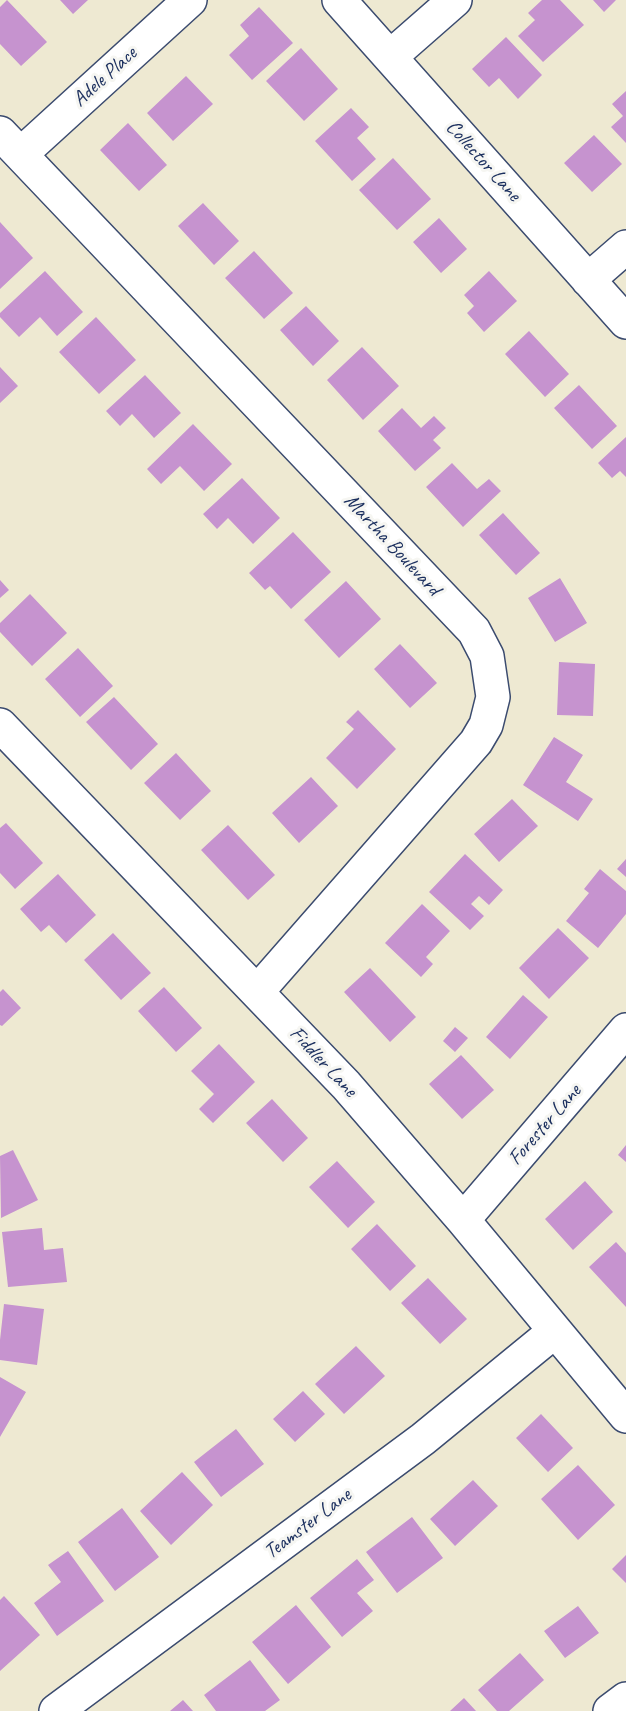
<!DOCTYPE html>
<style>
body{margin:0}
canvas{display:block;background:#eee9d2}
</style>
<canvas width="626" height="1711"></canvas>
<script>
const c = document.querySelector('canvas').getContext('2d');
c.lineJoin = 'round';
function fillPath(path, color) { c.fillStyle = color; c.fill(path, 'evenodd'); }
function trace(path, color, width, dash) { c.strokeStyle = color; c.lineWidth = width; c.lineCap = dash ? 'butt' : 'round'; c.setLineDash(dash || []); c.stroke(path); }
function write(font, color, halo, rows, align = 'center') {
  c.font = font + ' Caveat,sans-serif'; c.lineWidth = 6; c.setLineDash([]); c.textBaseline = 'middle'; c.strokeStyle = halo; c.fillStyle = color; for (const [text, x, y, turn = 0] of rows) {
    c.save(); c.translate(x, y); c.rotate((+turn || 0) * Math.PI / 180); c.textAlign = isNaN(turn) ? turn : align; if (halo) c.strokeText(text, 0, 0); c.fillText(text, 0, 0); c.restore();
  }
}
fillPath(new Path2D(`
 M7,0L47,42L21,66L0,44V7Z
 M60,0H88L73,14Z
 M542,0H560L584,25L543,62L518,36L535,20L528,13Z
 M593,0H616L604,12Z
 M259,7L293,43L252,80L229,55L249,36L240,25Z
 M506,37L542,75L518,99L499,78L489,87L472,69Z
 M301,48L338,89L304,121L266,81Z
 M186,76L213,104L173,141L147,113Z
 M626,91V143L611,127L623,116L612,104Z
 M351,108L369,127L357,138L376,159L352,181L315,141Z
 M128,123L167,165L139,191L100,150Z
 M594,135L622,164L592,192L564,163Z
 M393,158L431,199L397,230L359,190Z
 M203,203L239,241L214,265L178,226Z
 M439,218L467,249L441,273L413,242Z
 M0,222L33,258L0,289Z
 M254,251L293,293L264,319L225,278Z
 M45,271L83,312L57,336L40,317L19,337L0,317V313Z
 M489,271L517,301L484,332L467,313L474,306L464,295Z
 M306,306L339,341L313,366L280,330Z
 M96,317L136,360L99,394L59,352Z
 M529,331L569,374L545,397L505,354Z
 M362,347L399,386L363,420L327,380Z
 M0,367L18,386L0,403Z
 M145,375L181,413L154,438L132,414L120,426L106,411Z
 M579,385L617,426L592,449L554,408Z
 M402,408L421,428L434,416L446,428L433,440L441,448L415,471L378,431Z
 M193,424L232,464L204,491L180,466L161,484L147,469Z
 M626,437V477L620,471L612,478L598,463Z
 M452,463L477,489L489,479L501,491L463,527L426,487Z
 M242,478L280,518L253,544L228,518L217,529L203,514Z
 M503,513L540,553L516,575L479,535Z
 M293,532L331,572L291,609L270,586L265,590L249,573Z
 M560,578L587,623L555,642L528,598Z
 M0,580L9,590L0,598Z
 M346,581L381,619L339,658L304,620Z
 M30,594L67,633L32,666L0,632V623Z
 M400,644L437,683L410,708L374,669Z
 M78,648L113,686L80,717L45,679Z
 M559,662L595,664L593,716L557,715Z
 M114,697L158,744L131,770L86,722Z
 M358,710L396,749L357,789L326,758L354,729L346,722Z
 M554,737L583,755L566,782L593,799L578,821L523,785Z
 M176,753L211,791L180,820L144,783Z
 M311,777L338,806L299,843L272,813Z
 M512,799L538,826L499,862L474,834Z
 M6,823L43,863L15,889L0,873V828Z
 M228,825L275,875L248,900L201,850Z
 M465,854L503,890L489,905L479,896L471,904L484,916L470,930L429,892Z
 M626,859V877L617,869Z
 M600,869L626,891V914L598,948L566,921L589,893L584,889Z
 M58,874L96,915L66,943L49,925L41,932L20,909Z
 M422,904L450,931L426,957L433,964L421,977L385,943Z
 M558,928L589,958L549,999L519,968Z
 M113,933L151,973L121,1000L84,960Z
 M370,968L416,1017L390,1042L344,992Z
 M164,987L202,1028L176,1052L138,1011Z
 M3,989L21,1008L2,1026L0,1025V992Z
 M523,995L548,1017L510,1059L486,1037Z
 M455,1027L468,1038L455,1052L443,1041Z
 M219,1044L255,1082L213,1123L199,1109L214,1094L191,1071Z
 M461,1055L494,1090L462,1119L429,1084Z
 M272,1099L308,1138L283,1162L246,1123Z
 M626,1145V1162L618,1155Z
 M13,1150L38,1200L1,1218L0,1156Z
 M337,1161L375,1202L348,1228L309,1187Z
 M585,1181L613,1212L573,1250L545,1219Z
 M377,1224L416,1266L390,1291L351,1249Z
 M42,1228L44,1250L63,1248L67,1282L8,1287L2,1232Z
 M616,1242L626,1253V1307L589,1267Z
 M428,1278L467,1319L440,1344L401,1303Z
 M4,1304L44,1309L37,1365L0,1360V1340Z
 M356,1346L385,1376L344,1414L315,1384Z
 M0,1377L26,1392L0,1437Z
 M303,1391L325,1414L295,1442L273,1419Z
 M541,1414L573,1448L548,1472L516,1438Z
 M236,1429L264,1464L221,1497L194,1462Z
 M578,1465L615,1505L578,1540L541,1499Z
 M182,1472L213,1505L171,1545L140,1511Z
 M473,1480L498,1506L455,1546L430,1519Z
 M122,1508L159,1557L115,1591L78,1542Z
 M412,1517L443,1558L397,1593L366,1552Z
 M68,1551L104,1601L57,1636L34,1603L61,1582L48,1565Z
 M626,1555V1583L612,1569Z
 M357,1559L374,1580L357,1593L373,1611L342,1637L310,1598Z
 M4,1596L40,1635L0,1671V1600Z
 M296,1605L331,1647L288,1684L252,1642Z
 M578,1606L599,1633L565,1658L544,1631Z
 M520,1653L544,1680L509,1711H497L478,1690Z
 M250,1660L280,1700L265,1711H216L204,1695Z
 M464,1698L476,1711H450Z
 M183,1700L193,1711H170Z`), '#c693cf');
const minor = new Path2D(`
 M339,0L626,322
 M390,57L455,0
 M0,133L474,631L487,656L493,697L486,725L476,742L257,992
 M21,154L190,0
 M588,280L626,247
 M0,725L346,1085L463,1220L626,1416
 M463,1220L626,1030
 M56,1711L423,1439L555,1331
 M610,1711L626,1699`);
trace(minor, '#3b4b6f', 36);
trace(minor, '#fff', 33);
write('21px', '#1b2f5e', '#f6f6f2', [
 ["Adele Place",105,77,-42],
 ["Collector Lane",483,161,48],
 ["Martha Boulevard",392,545,47],
 ["Fiddler Lane",323,1062,47],
 ["Forester Lane",545,1125,-49],
 ["Teamster Lane",308,1524,-37]
]);
</script>
